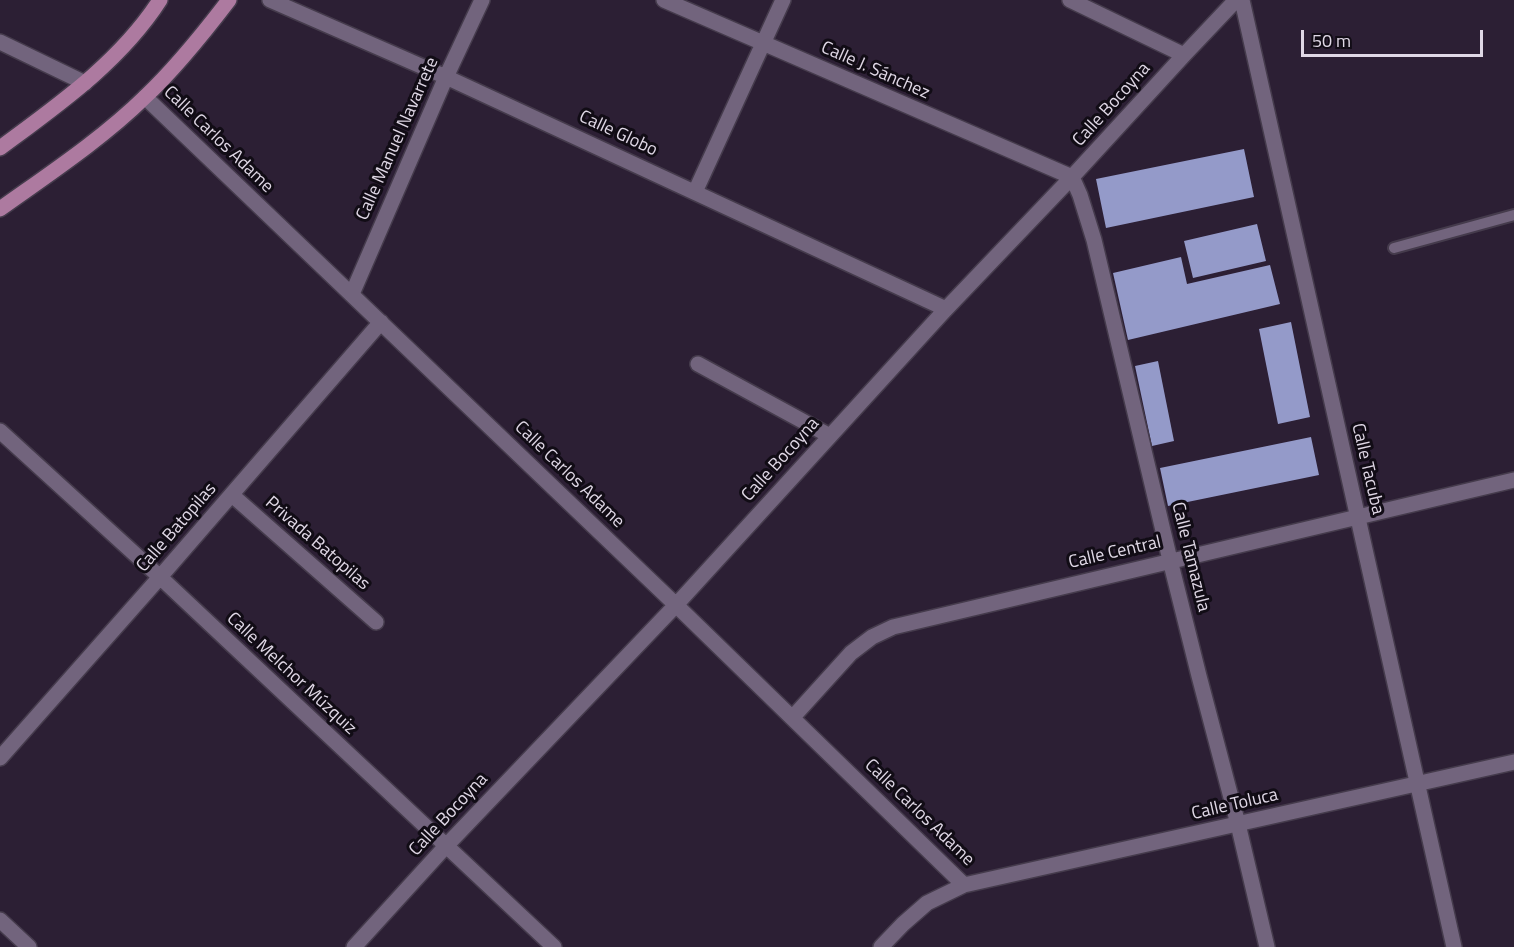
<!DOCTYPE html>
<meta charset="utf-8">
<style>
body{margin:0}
#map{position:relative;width:1514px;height:947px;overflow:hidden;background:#2c1f34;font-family:"Titillium Web",sans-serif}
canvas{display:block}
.scale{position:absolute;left:1301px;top:30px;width:182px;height:27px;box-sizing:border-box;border:3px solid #e0d8e6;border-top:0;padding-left:8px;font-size:18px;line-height:21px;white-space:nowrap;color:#e0d8e6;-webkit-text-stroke:4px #110c15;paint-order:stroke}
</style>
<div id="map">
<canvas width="1514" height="947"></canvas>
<div class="scale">50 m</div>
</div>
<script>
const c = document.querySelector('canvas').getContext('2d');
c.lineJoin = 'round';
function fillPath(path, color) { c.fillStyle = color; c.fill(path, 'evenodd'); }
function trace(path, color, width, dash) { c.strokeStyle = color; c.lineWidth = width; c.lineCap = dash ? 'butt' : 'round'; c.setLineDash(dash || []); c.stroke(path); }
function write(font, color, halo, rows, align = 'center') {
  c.font = font + ' "Titillium Web",sans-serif'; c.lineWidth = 6; c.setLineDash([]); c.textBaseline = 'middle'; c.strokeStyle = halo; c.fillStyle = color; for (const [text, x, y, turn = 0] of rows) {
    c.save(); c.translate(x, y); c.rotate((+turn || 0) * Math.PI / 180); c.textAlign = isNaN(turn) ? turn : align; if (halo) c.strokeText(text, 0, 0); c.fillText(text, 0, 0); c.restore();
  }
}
fillPath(new Path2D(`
 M1244,149L1254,197L1106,228L1096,179Z
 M1257,224L1266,261L1193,278L1184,241Z
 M1181,257L1187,284L1270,265L1280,304L1128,340L1113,273Z
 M1291,322L1310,417L1278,424L1259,329Z
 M1158,361L1174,441L1152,446L1135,366Z
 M1311,437L1319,475L1168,506L1160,468Z`), '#949ac9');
const service = new Path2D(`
 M1394,248L1514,215`);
const minor = new Path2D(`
 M270,0L446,77L946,309
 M664,0L1072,177L1080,195L1094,240L1170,560L1199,676L1238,824L1267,947
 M1070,0L1184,55
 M1242,0L1454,947
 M0,42L85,83
 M145,97L676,605L964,885
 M695,192L783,0
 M352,294L446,77L482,0
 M698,364L830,436
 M0,431L160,577L554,947
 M232,495L376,622
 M793,717L851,653L872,637L893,627L1514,480
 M0,758L160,577L381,322
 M0,920L29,947
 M354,947L446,846L676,605L946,309L1072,177L1184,55L1236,0
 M881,947L903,924L927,903L964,885L1514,762`);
const primary = new Path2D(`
 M0,148C58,105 120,62 160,0
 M0,209C49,174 102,139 145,97C176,68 203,34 229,0`);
trace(service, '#453b4c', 14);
trace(minor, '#453b4c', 18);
trace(primary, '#453b4c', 18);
trace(service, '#72647d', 10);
trace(minor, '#72647d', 15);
trace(primary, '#ad7aa0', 15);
write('18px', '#e0d8e6', '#110c15', [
 ["Calle J. Sánchez",875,71,24],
 ["Calle Bocoyna",1112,105,-48],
 ["Calle Globo",618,134,25],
 ["Calle Manuel Navarrete",398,139,-66],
 ["Calle Carlos Adame",218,140,44],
 ["Calle Bocoyna",781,460,-48],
 ["Calle Tacuba",1367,469,77],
 ["Calle Carlos Adame",569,475,44],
 ["Calle Batopilas",177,528,-49],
 ["Privada Batopilas",317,544,41],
 ["Calle Central",1115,553,-13],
 ["Calle Tamazula",1190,557,76],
 ["Calle Melchor Múzquiz",291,674,43],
 ["Calle Toluca",1235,805,-13],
 ["Calle Carlos Adame",919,813,44],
 ["Calle Bocoyna",449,815,-47]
]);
</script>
